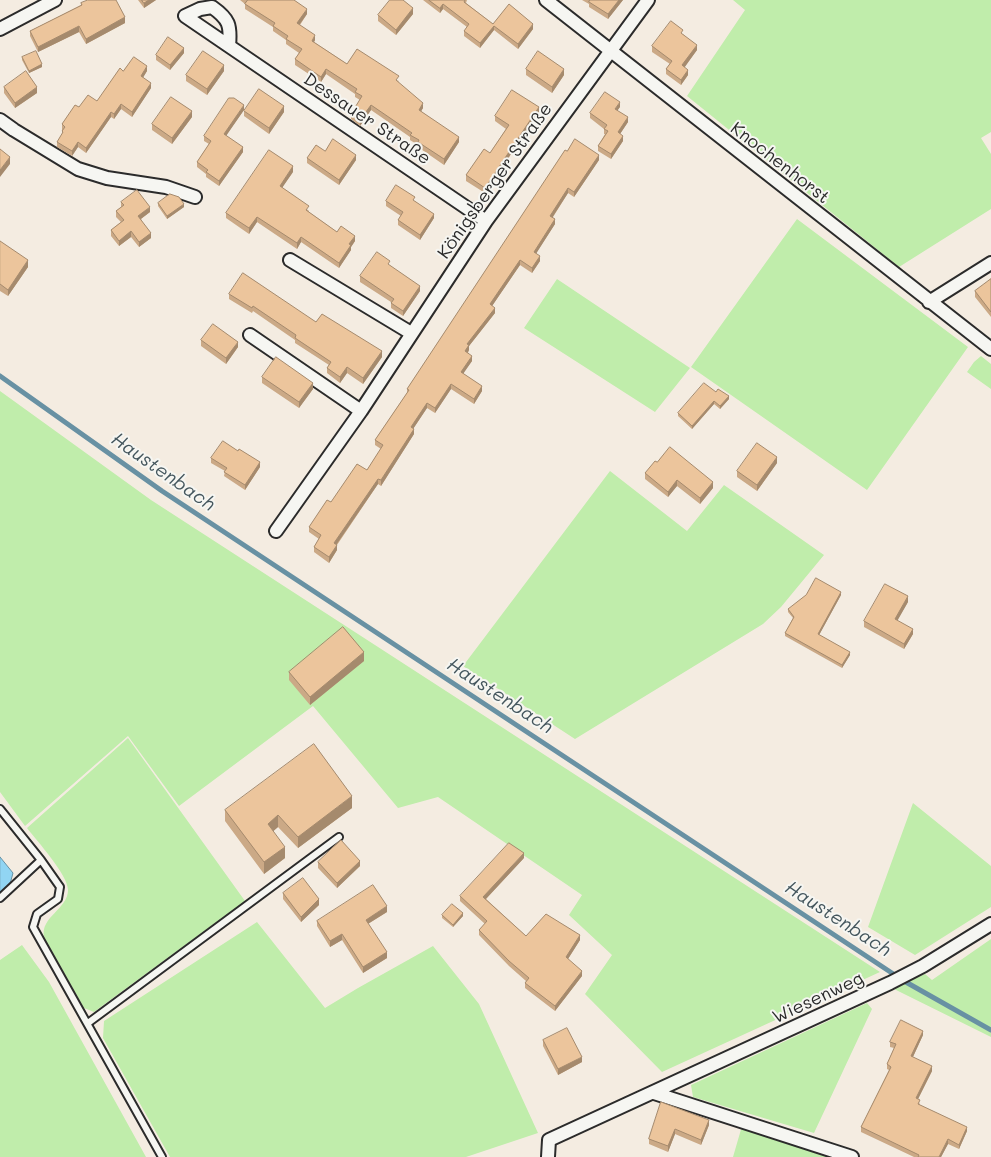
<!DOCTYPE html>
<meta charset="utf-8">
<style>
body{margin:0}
canvas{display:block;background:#f4ece1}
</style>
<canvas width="991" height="1157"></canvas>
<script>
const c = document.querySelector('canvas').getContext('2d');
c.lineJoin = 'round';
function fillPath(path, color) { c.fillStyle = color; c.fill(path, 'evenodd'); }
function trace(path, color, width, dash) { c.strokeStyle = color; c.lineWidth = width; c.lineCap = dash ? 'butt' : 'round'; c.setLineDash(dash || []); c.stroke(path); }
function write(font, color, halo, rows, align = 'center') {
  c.font = font + ' Mali,sans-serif'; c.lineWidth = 4; c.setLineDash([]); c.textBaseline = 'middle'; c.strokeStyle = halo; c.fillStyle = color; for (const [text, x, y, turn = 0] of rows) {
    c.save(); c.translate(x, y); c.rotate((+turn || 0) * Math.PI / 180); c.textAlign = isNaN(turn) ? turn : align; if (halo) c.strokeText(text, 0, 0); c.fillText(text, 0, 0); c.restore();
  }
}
fillPath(new Path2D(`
 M733,0H991V132L981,138L991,154V209L899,267L687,96L745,10Z
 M797,219L968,347L867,490L691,367Z
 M557,279L690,368L655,412L524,328Z
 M981,356L991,364V389L967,372L974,362Z
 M0,391L151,500L880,972L662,1072L585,994L612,955L569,915L582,895L438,797L398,808L313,706L179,806L128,736L25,826L0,792Z
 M610,471L687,531L724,485L824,555L781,607L763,624L575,739L463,666Z
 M128,738L245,901L94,1012L84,1008L44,937C40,917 68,909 68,890C68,875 37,841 27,828Z
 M913,803L991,866V907L915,955L868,927Z
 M257,922L325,1008L358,988L433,946L479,1004L538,1133L466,1157H170L103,1038L104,1021Z
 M991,939V1037L892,988L925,974L932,980Z
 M22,945L49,982L146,1157H0V960Z
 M867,1003L872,1009L814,1133L693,1097L691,1085Z
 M742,1126L842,1157H733Z`), '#c0edab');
const water = new Path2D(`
 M0,857L13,873L10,884L0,893Z`);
fillPath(water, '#91d5f3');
trace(water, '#6891a3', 1);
trace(new Path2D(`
 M0,376L162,491L904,981L991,1030`), '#6891a3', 5);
const lane = new Path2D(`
 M0,809L41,860L60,887L58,899L37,914L33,927L162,1157
 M0,898L41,860
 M88,1023L339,837`);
const street = new Path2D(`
 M546,0L991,349
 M0,29L55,0
 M229,46L185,16L200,9L212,7C229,19 231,25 229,46L486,221
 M0,120L14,130L78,169L107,178L166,187L195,197
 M290,260L411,333
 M929,302L991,263
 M250,335L361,411
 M276,531L361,411L486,221L648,0
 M654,1093L852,1157
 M548,1157L549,1140L890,983L923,966L991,924`);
trace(lane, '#2b2b2b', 10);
trace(street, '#2b2b2b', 16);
trace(lane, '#f6f6f2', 6);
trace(street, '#f6f6f2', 12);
fillPath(new Path2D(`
 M138,0H156L144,8Z
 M240,0H294L307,14L300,25L315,40L314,42L347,64L399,81L398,82L423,108L421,111L459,142L444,165L418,147V145L410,140V137L371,110L360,126L351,119V114L360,100L355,97V94L326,74L321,82L295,65V59L299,53L286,44V40L273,31V27L245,9V4Z
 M423,0H467L466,3L493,24L533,29L518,49L494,30L480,48L464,36V31L467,27L443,9L440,13Z
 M582,0H623L608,19L589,7V4Z
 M81,3L125,23L86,44L79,32L38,52L30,36V31L81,5Z
 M413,14L396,35L378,21V15Z
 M683,34L697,50L684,67L688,75L681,85L666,74V69L670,64L652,52V46Z
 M184,53L170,70L156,60V55Z
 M22,57L42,67L29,73L22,60Z
 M526,69L564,75L552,93L526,75Z
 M123,71H147L143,77L151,88L132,117L121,109L114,119L111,117L86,153L78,147L72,156L57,147V142L62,135V124L79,107L97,101Z
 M224,71L207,95L186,81V75Z
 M4,87L37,93L15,108L4,93Z
 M620,107L617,110L628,122L620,134L623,141L611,159L598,151V146L605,134H604V129L590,118V113Z
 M244,110L226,135L243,152L219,186L206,177V174L197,167V162L209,144L204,141V136Z
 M244,111L284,112L269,134L244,116Z
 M539,112L485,193L466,181V175L490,153L506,129L495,121V116Z
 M192,117L172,144L152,130V124Z
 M325,151L356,160L339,185L307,163V158Z
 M567,151L599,160L574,197L568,193L553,217L555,224L536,253L540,261L532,273L520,265L492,306L495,313L469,346V350L468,353L472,361L463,373L482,391L474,404L451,389L435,413L427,408L413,429L414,434L381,486L378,484L337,545V550L329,563L314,552V547L319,539L309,532V527L331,502L367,470L381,449L375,445V440L407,393V389Z
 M293,172L282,187L309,211V212L337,232L355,241L351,247V250L339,268L301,242L297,249L257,222L249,234L226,218V213Z
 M386,201H415L434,218L420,240L398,225V220L401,216L386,206Z
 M121,202L150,212L141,219L151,238L139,247L131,237L119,246L111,236V230L121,222L116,217V211L121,207Z
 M158,203L184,207L167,219L158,206Z
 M0,241L28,267L8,296L0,291Z
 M390,266L420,291L403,316L391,308V302L360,282V276Z
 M991,279V317L975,297V291Z
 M229,294L316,322L382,357L363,384L347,373L340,383L327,373V368L329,365L295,343V340L253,311L252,313L229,299Z
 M201,340L238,347L226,364L201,346Z
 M262,377L313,389L299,408L262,383Z
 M716,392L729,399L720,409L714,404L692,429L678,416V413Z
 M211,458L260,467L245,490L224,476L225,471L211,463Z
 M657,462L713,488L700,504L677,486L668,497L645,479V473Z
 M777,463L757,491L737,477V471Z
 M841,595L819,635L850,655L842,668L785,636V633L793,618L788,612V609Z
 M908,602L897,620L913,634L904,649L864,627V621Z
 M364,661L310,705L289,680V672Z
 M352,808L298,848L278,827L273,831L285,858L264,874L225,821V810Z
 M524,858L486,899L526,936L580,940L568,959L582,976L555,1011L525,988V983L526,981L509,966L479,935V930L485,924L460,901V896Z
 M318,862L360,866L337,888L318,868Z
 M283,893L319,905L301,922L283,899Z
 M387,912L368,924L387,958L363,973L342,940L330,947L317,926V921Z
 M442,915L463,916L453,927L442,918Z
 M923,1035L913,1057L932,1071L918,1099L920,1105L967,1131L959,1149L948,1144L941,1157H914L861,1132V1127L889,1070L887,1069V1064L894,1048L890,1047V1042Z
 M543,1040L582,1062L558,1075L543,1046Z
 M661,1102L709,1125L701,1145L675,1134L668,1152L649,1144V1139Z`), '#cba986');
fillPath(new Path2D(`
 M149,0H156L144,8V3Z
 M619,0H623L608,19V14Z
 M443,4V9L440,13V8Z
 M413,8V14L396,35V30Z
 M307,9V14L297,28V23Z
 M125,17V23L86,44V39Z
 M533,24V29L518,49V44Z
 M79,26V32L38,52V47Z
 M494,26V30L480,48V43Z
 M315,35V40L312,46V41Z
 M697,45V50L682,71V65Z
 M184,48V53L170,70V65Z
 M42,64V67L29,73V71Z
 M224,65V71L207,95V89Z
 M147,66V71L141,81V76Z
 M326,69V74L321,82V77Z
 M564,69V75L552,93V87Z
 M688,70V75L681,85V80Z
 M151,83V88L132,117V112Z
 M37,87V93L15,108V103Z
 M620,102V107L615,114V109Z
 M423,103V108L419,115V110Z
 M121,104V109L114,119V114Z
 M244,105V110L224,139V134Z
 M371,105V110L360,126V120Z
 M284,106V112L269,134V128Z
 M539,107V112L485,193V188Z
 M192,111V117L172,144V138Z
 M111,112V117L86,153V148Z
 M628,117V122L618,137V132Z
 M623,136V141L611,159V154Z
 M459,137V142L444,165V159Z
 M78,142V147L72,156V151Z
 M243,147V152L219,186V181Z
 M356,155V160L339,185V180Z
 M599,155V160L574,197V192Z
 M10,157V164L0,177V170Z
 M293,166V172L280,191V186Z
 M568,188V193L550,221V216Z
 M184,204V207L167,219V216Z
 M150,207V212L138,221V216Z
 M434,214V218L420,240V235Z
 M257,217V222L249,234V228Z
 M555,219V224L534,257V252Z
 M131,231V237L119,246V241Z
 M151,233V238L139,247V242Z
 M355,236V241L351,247V250L339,268V263L349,244Z
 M301,237V242L297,249V243Z
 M540,256V261L532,273V268Z
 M28,260V267L8,296V290Z
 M520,260V265L490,309V304Z
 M420,286V291L403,316V311Z
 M495,308V313L469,346V350L465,357V351L467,344Z
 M238,342V347L226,364V358Z
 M382,351V357L363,384V378Z
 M472,356V361L461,377V372Z
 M347,367V373L340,383V377Z
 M313,383V389L299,408V402Z
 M451,384V389L435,413V408Z
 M482,386V391L474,404V399Z
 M729,396V399L720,409V406Z
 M714,401V404L692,429V426Z
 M427,403V408L411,432V427Z
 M414,429V434L381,486V480Z
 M777,457V463L757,491V485Z
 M260,462V467L245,490V485Z
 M378,479V484L334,548V543Z
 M677,480V486L668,497V492Z
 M713,482V488L700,504V498Z
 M337,545V550L329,563V557Z
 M841,592V595L818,637V634Z
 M908,596V602L895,625V619Z
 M913,629V634L904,649V644Z
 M364,652V661L310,705V697Z
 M850,652V655L842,668V665Z
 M352,796V808L298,848V837Z
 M278,815V827L268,836V824Z
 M285,847V858L264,874V862Z
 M524,853V858L483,902V897Z
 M360,861V866L337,888V883Z
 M319,899V905L301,922V917Z
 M387,906V912L366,925V920Z
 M463,913V916L453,927V925Z
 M342,934V940L330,947V941Z
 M580,935V940L566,962V957Z
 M387,952V958L363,973V967Z
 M582,971V976L555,1011V1006Z
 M923,1031V1035L911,1061V1056Z
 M582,1057V1062L558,1075V1069Z
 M932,1066V1071L916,1103V1098Z
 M709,1120V1125L701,1145V1140Z
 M967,1127V1131L959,1149V1145Z
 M675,1129V1134L668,1152V1146Z
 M948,1139V1144L941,1157H939Z`), '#a58a6d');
const building = new Path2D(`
 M88,0H116L125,17L86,39L79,26L38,47L30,31L82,5L81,3Z
 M142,0H149L144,3Z
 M248,0H294L307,9L297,23L315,35L312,41L347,64L357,49L399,76L396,80L423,103L419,110L459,137L444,159L418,142L419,140L410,135L412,133L371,105L360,120L351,114L362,96L355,92L357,89L326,69L321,77L295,59L302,49L286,39L288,36L273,26L275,23L245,4Z
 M390,0H403L413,8L396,30L378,15Z
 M429,0H465L464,2L493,24L509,4L533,24L518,44L494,26L480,43L464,31L469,24L443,4L440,8Z
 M590,0H619L608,14L589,2Z
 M671,21L683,30L681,33L697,45L682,65L688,70L681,80L666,69L672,61L652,46Z
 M168,37L184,48L170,65L156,55Z
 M36,51L42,64L29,71L22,57Z
 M203,51L224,65L207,89L186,75Z
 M538,51L564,69L552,87L526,69Z
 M134,57L147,66L141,76L151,83L132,112L121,104L114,114L111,112L86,148L78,142L72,151L57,142L63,132L62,131L65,127L62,124L75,105L79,107L88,95L97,101L120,68L123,71Z
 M26,71L37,87L15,103L4,87Z
 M259,89L284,106L269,128L244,111Z
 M512,90L539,107L485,188L466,175L484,149L490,153L509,125L495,116Z
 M605,92L620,102L615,109L628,117L618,132L623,136L611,154L598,146L608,131L604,129L607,125L590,113Z
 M171,97L192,111L172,138L152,124Z
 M229,98H234L244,105L224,134L243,147L219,181L206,172L208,170L197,162L211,141L204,136Z
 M333,139L356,155L339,180L307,158L316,145L325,151Z
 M575,139L599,155L574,192L568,188L550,216L555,219L534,252L540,256L532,268L520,260L490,304L495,308L467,344L469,345L465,351L472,356L461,372L482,386L474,399L451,384L435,408L427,403L411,427L414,429L381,480L378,479L334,543L337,545L329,557L314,547L321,535L309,527L327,500L331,502L357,464L367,470L383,445L375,440L409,390L407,389L565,150L567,151Z
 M0,149L10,157L0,170Z
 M269,150L293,166L280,186L309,206L306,210L337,232L341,226L355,236L349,244L351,245L339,263L301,237L297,243L257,217L249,228L226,213Z
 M396,185L415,197L413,200L434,214L420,235L398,220L403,212L386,201Z
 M137,190L150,207L138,216L151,233L139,242L131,231L119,241L111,230L124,220L116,211L124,205L121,202Z
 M170,194L179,197L184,204L167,216L158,203Z
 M0,241L28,260L8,290L0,284Z
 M377,252L390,261L388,264L420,286L403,311L391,303L394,299L360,276Z
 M243,273L316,322L322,314L382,351L363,378L347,367L340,377L327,368L331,362L295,338L296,335L253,306L252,308L229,294Z
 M991,279V312L975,291Z
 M213,324L238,342L226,358L201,340Z
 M276,357L313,383L299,402L262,377Z
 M704,383L716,392L718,389L729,396L720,406L714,401L692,426L678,413Z
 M223,441L238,451L239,449L260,462L245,485L224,472L227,468L211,458Z
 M757,443L777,457L757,485L737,471Z
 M670,447L713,482L700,498L677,480L668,492L645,473L655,461L657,462Z
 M816,578L841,592L818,634L850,652L842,665L785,633L794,617L788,609L806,595Z
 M885,584L908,596L895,619L913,629L904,644L864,621Z
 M343,627L364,652L310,697L289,672Z
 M314,744L352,796L298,837L278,815L268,824L285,847L264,862L225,810Z
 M341,840L360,861L337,883L318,862Z
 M509,843L524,853L483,897L526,936L546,914L580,935L566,957L582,971L555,1006L525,983L529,978L509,961L479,930L487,921L460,896Z
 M303,878L319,899L301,917L283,893Z
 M373,885L387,906L366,920L387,952L363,967L342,934L330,941L317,921Z
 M452,904L463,913L453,925L442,915Z
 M901,1020L923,1031L911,1056L932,1066L916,1098L920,1100L918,1104L967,1127L959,1145L948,1139L939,1157H918L919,1155L861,1127L891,1067L887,1064L896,1044L890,1042Z
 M567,1028L582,1057L558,1069L543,1040Z
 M661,1102L709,1120L701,1140L675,1129L668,1146L649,1139Z`);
fillPath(building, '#ecc59c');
trace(building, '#a58a6d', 1);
write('18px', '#2b2b2b', '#f6f6f2', [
 ["Dessauer Straße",367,119,34],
 ["Knochenhorst",780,163,38],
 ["Königsberger Straße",495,181,-55],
 ["Wiesenweg",818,998,-25]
]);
write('italic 19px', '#44565d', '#f6f6f2', [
 ["Haustenbach",163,472,35],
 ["Haustenbach",500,696,33],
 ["Haustenbach",838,919,33]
]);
</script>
